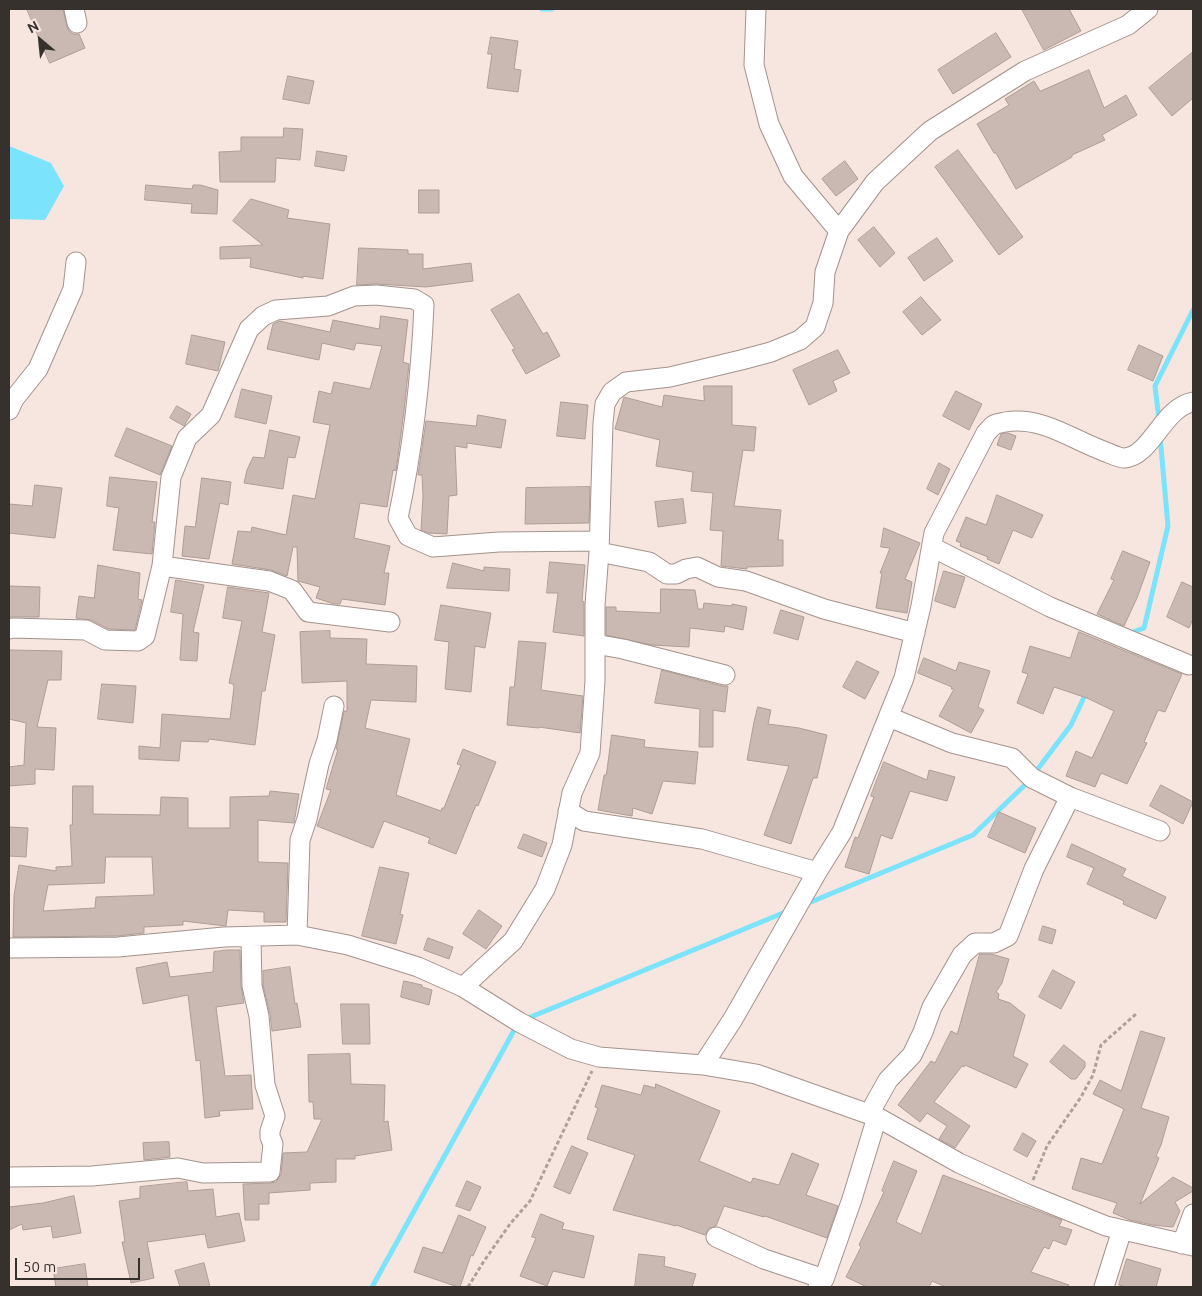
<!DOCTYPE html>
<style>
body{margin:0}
#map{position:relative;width:1202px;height:1296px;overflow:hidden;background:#f7e5df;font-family:Ubuntu,sans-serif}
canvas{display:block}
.frame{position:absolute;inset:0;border:10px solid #37312e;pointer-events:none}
.north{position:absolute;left:15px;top:15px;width:50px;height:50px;-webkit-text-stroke:4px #f7e5df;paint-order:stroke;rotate:332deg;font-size:14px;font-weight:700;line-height:20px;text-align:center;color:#37312e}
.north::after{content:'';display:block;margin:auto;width:18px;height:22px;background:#37312e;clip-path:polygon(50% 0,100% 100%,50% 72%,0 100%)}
.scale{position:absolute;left:15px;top:1258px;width:125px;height:22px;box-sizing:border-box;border:2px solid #37312e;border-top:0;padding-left:6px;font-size:15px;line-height:18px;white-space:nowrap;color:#37312e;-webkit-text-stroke:4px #f7e5df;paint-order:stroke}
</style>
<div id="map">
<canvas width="1202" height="1296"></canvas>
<div class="frame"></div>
<div class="north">N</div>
<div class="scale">50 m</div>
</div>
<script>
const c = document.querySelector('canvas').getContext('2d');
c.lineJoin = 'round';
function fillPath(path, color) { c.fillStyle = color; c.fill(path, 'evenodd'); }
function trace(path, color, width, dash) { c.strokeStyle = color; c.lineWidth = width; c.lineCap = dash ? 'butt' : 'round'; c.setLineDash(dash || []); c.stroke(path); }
fillPath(new Path2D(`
 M9,146L51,163L64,186L45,220L9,219Z`), '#7be3fb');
trace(new Path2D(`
 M542,9H552
 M1159,420L1155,386L1193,310
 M1128,634L1144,628L1168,526L1160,436
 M1034,774L1071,725L1087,691
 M806,904L973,835L1029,781
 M526,1019L788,911
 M372,1287L517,1025`), '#7be3fb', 5);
const building = new Path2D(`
 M27,9H63L68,30L73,34H79L85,48L50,63Z
 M1022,9H1069L1081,31L1044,50Z
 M996,33L1011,57L953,94L938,70Z
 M491,37L518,41L514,69L521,70L518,92L487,88L492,54H488Z
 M1193,52V98L1172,116L1149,88Z
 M1089,70L1104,108L1126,95L1137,115L1102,135L1105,140L1072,155V157L1016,189L996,153H994L977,124L1009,105L1005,99L1034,81L1040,91Z
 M288,76L314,81L309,104L283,99Z
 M284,128L303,129L300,160L276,158L275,182H220L219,152L241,151V137H283Z
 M958,150L1023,237L999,255L935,167Z
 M317,151L347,156L344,171L315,166Z
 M845,161L858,179L836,196L822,179Z
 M146,185L192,189L193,185H200L218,190L217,214L191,213L192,204L145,200Z
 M419,190H439V213H419Z
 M251,199L289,210L287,218L330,224L323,279L303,276V278L250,267L251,258L220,259V247L263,245L233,221Z
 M874,227L895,253L880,267L858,240Z
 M937,238L953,261L924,281L908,258Z
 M359,248L408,250V254H423V269L471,263L473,281L426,287L377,284L357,285Z
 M519,294L543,334L547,332L560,356L526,374L512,350L515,349L491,310Z
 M921,297L941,320L922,335L903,312Z
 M381,316L408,320L403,362L409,364L404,411L396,471L393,470L387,507L360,503L354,538L390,546L384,573H389L385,605L342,599L340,604H334L316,598L320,587L298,581L297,547H293L287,576L271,570L232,564L238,531L251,532L252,527L286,535L293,495L315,499L330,425L313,422L319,391L331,394L334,382L370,389L382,346L356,343L354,350L322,343L319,360L267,349L273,324L279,321L330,332L333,320L379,329Z
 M192,335L225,342L218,371L186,364Z
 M1139,345L1163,356L1153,381L1128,370Z
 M838,350L850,373L833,381L837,391L809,405L793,370Z
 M704,386H732V425L756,427L754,451L743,450L734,506L781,510L778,540H783V566L747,567V569L721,566L723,531L710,530L713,493L691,491L693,472L656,466L660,440L615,429L624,397L662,407L664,395L704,401Z
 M242,389L272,396L266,424L235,417Z
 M956,391L982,404L969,430L943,416Z
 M561,402L588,405L585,439L557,436Z
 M177,406L191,414L184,426L170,418Z
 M478,415L506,420L501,448L467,443V448L455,446L457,495L449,496L447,534L428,533L421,530L423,496L422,475H418L426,421L476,426Z
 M127,428L172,446L160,475L115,456Z
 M270,430L300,437L295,458L288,457L283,489L244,483L247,470L253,457L264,458Z
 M1008,433L1016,436L1011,450L997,445L1001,434Z
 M939,463L950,469L938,495L927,489Z
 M110,477L157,482L152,522H155L152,554L113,550L119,508L107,506Z
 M202,478L231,482L228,505L220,503L209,559L182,556L185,526L195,527Z
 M35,485L62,488L55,538L9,533V504L32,506Z
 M590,487L589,523L525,524L526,488Z
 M997,495L1043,515L1032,538L1013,530L999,564L987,559L988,557L960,546L961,543L956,541L966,517L986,525Z
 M683,499L686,523L658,527L655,502Z
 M884,528L920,543L905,579L912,582L907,613L876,608L882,573H880L890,548L881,547Z
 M1123,551L1150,562L1137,598L1124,626L1097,614L1114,580L1111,579Z
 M550,562L585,565L582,601L584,602V636L553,632L558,593H547Z
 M453,563L484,571V567L510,569L509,591L447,588Z
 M98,565L140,573L138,599L142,600L135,630L108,629L91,620L76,618L79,596L94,598Z
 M944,571L965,577L955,608L935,601Z
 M176,580L204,585L193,632L199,633L197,661L180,660L183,614L171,612Z
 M1182,582L1193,587V619L1189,628L1167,617Z
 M9,586L40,587L39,617H9Z
 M228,587L269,593L262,632L275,635L265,691H262L255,745L209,739L208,742L181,741L179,761L139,759V746L160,748L162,714L230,719L234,687L233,684L229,683L242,621L223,618Z
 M661,589L695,590L698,609H703L704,603L732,606V604L747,607L743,630L725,626L724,632L690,628L689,647L651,645L606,635V607H616V611L660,613Z
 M441,605L491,613L485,648L475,646L471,692L445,689L449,642L435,640Z
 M781,610L804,617L798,640L774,633Z
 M330,631V638L367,639L366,664L417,666L416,702L371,700L365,728L410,739L396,795L441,811L442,808H444L461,765L457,764L463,749L496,762L478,806L476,805L456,854L428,843L430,838L384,821L373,848L317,826L331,790L326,789L338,749H336L344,711H347V681L302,683L300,632Z
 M1079,632L1182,674L1165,712L1158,710L1144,742L1147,743L1127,784L1101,773L1095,787L1066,776L1076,751L1092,758L1114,711L1087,698L1054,687L1043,714L1017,703L1028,674L1022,672L1030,646L1070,658Z
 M519,641L546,643L541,690L583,696L580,733L539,727V728L507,725L510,687H514Z
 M9,650L62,651L61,680H48L37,727L56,728L54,770L35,769V784L9,786V767L24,765L26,723L9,719Z
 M924,658L956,671L959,662L990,671L978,707L984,710L971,733L939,716L954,689H951L952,687L918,673Z
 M857,661L879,672L865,699L843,687Z
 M662,670L722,686H728L725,712L713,710V747H699L700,709L655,703Z
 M102,684L136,686L133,723L98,719Z
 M758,707L771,710L768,724L799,728L827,735L817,778H813L791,844L764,835L789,766L747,760L754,722Z
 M612,735L645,740L644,747L698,752L695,784L663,781L652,814L633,808L632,816L598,810L604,775H606Z
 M884,762L927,780L929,770L955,777L947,801L910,791L892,839L881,835L869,874L845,867L855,837L858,838L874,797L871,796Z
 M1161,785L1193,802L1183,824L1150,806Z
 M73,786H93V814L160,815L161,797L188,798V828H230V797L269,796L270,791L299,794L294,823L258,820V862L288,863L286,922H264V912L228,910L226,926L183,921V925L144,927V933L117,936L13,937L14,896L19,865L56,871V867L72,866L70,825H72ZM106,857H152L154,895L96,897L95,908L43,911L48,885L104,883Z
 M999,812L1036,828L1025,853L988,837Z
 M9,827L28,828L26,857L9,856Z
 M524,834L547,843L542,857L518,848Z
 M1072,844L1126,869L1122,876L1166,897L1156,919L1123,904L1124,901L1087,884L1094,868L1067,857Z
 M380,867L409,873L400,914L403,915L396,944L362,936Z
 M479,910L502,926L486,949L463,934Z
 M1043,926L1056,930L1052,944L1039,940Z
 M428,938L453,947L449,959L424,950Z
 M227,950H240L241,986L244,1003L216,1007L225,1076L251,1075L253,1109L219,1111L220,1116L205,1118L200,1060L196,1061L188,995L143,1004L136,968L167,962L170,977L213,972L214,952Z
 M980,954H991L1009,959L1002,983L996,992L999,994L998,999L1010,1003L1025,1015L1013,1056L1028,1064L1016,1088L965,1065L964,1067L962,1066L934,1102L970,1126L955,1148L939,1139L947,1126L927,1113L920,1122L898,1105L931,1061L935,1063L951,1031L957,1034Z
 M290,967L295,1004L297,1003L301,1027L272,1031L270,1014L263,985V971Z
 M1053,970L1075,982L1061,1009L1039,997Z
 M404,981L422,985V987L432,990L429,1005L401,997Z
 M341,1004H369L370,1044H343Z
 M1141,1031L1165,1038L1141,1108L1169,1117L1161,1145L1156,1156L1159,1158L1140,1204L1173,1177L1193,1188V1191L1175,1202L1180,1211L1173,1227L1152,1225L1130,1220L1113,1213L1117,1203L1072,1189L1081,1158L1102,1164L1124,1109L1093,1094L1100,1080L1121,1091Z
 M1064,1045L1085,1062V1067L1076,1079H1071L1050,1062Z
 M350,1054L351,1084L385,1085L384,1122L388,1121L392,1150L355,1156V1159H336V1182L310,1183V1190L269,1193V1204H259V1220H245L243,1184L270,1183L276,1182L281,1174L283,1153L307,1152L322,1119H314L313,1102H309L308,1055Z
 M656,1084L720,1111L699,1161L751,1183L753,1178L779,1185L792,1153L819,1164L806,1195L838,1206L827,1238L765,1216L764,1217L724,1206L716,1226L709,1228L705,1235L676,1225V1226L613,1210L635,1155L587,1139L598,1108L595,1107L602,1085L641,1095L644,1085L655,1088Z
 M1023,1133L1036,1141L1027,1157L1014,1150Z
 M169,1142L170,1157L144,1160L143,1143Z
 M572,1146L588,1153L570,1194L554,1187Z
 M894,1161L917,1171L896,1222L921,1234L943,1175L1062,1220L1059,1226L1072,1230L1066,1245L1053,1240L1049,1249L1044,1247L1031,1272L1069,1285L1068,1287H946L932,1281L929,1287H867L846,1277L861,1247L859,1245L884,1192L882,1191Z
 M467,1181L481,1187L470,1211L456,1206Z
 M187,1182L188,1191L213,1189L216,1217L239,1213L245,1241L208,1248L205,1234L147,1242L154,1278L131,1283L122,1242H125L119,1201L140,1198V1187Z
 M74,1196L81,1233L53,1238L51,1226L23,1230L22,1224L9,1230V1207L43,1203Z
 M541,1214L564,1223L562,1229L594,1236L584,1278L553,1271L547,1286L520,1276L536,1238L532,1237Z
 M459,1215L486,1227L473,1256L471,1255L460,1287H458L414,1272L423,1247L442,1253Z
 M639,1254L665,1257L664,1266L696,1274L692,1287H635Z
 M1127,1259L1161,1269L1156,1287H1126L1119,1285Z
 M204,1263L210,1287H180L175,1271Z
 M85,1264L88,1287H56L53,1269Z`);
fillPath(building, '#cab8b2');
trace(building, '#ae9d97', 1);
const street = new Path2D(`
 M74,9L77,23
 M756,9L754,65L769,124L793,176L839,231
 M9,410L14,399L38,369L73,289L76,262
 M932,547L1050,607L1189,665
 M599,552L649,562L667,574H676L686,569L697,567L718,577L746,581L824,609L915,633
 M162,566L269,581L292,590L308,612L390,622
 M9,629L13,628L86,630L105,640L138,641L145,636L162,566L171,477L187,438L211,415L249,329L263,316L276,310L328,306L354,296L376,295L414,299L424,305C421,376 413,448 398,518L408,536L433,547L499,542L599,541
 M595,644L623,649L725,675
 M889,717L952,743L1012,758L1032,778L1070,797L1160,831
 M568,811L584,821L702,839L817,872L842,832L904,678L921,606L934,533L986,433C989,430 991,427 994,425C997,423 1002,423 1005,422C1043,416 1072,440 1106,452C1111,454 1119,458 1124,458C1151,457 1163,407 1193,402
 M297,935L300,840L307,819L319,764L327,740L334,706
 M9,948L118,947L224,937L297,935L348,945L418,967L463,987L519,1022L571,1049L599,1057L703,1065L756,1074L877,1117L852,1199L824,1279L821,1282L818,1287
 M463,987L513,941L545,889L562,845L572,793L590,753L595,681V605L599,552L603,423L605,404L612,392L626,382L670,377L741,360L771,352L800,340L815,327L823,303L825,272L839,231L875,182L930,131L1025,71L1128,25L1148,9
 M703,1065L733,1019L817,872
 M869,1114L888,1080L912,1055L923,1032L932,1007L962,955L975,943H994L1008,936L1034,869L1070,797
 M877,1117L959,1163L1027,1194L1106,1226L1193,1246
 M9,1177L92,1176L178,1168L203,1173L270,1172L273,1144L270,1137V1131L275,1116L265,1085L259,1016L252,986L251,937
 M716,1237L764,1259L824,1279
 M1182,1244L1193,1214
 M1104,1287L1122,1230`);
trace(street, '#a3938d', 21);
trace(new Path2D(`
 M1033,1180L1047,1146L1081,1097L1093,1075L1101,1045L1136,1014
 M468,1287L484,1261L510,1224L530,1201L592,1071`), '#aea19c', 3, [4, 2.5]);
trace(street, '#fff', 19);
</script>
